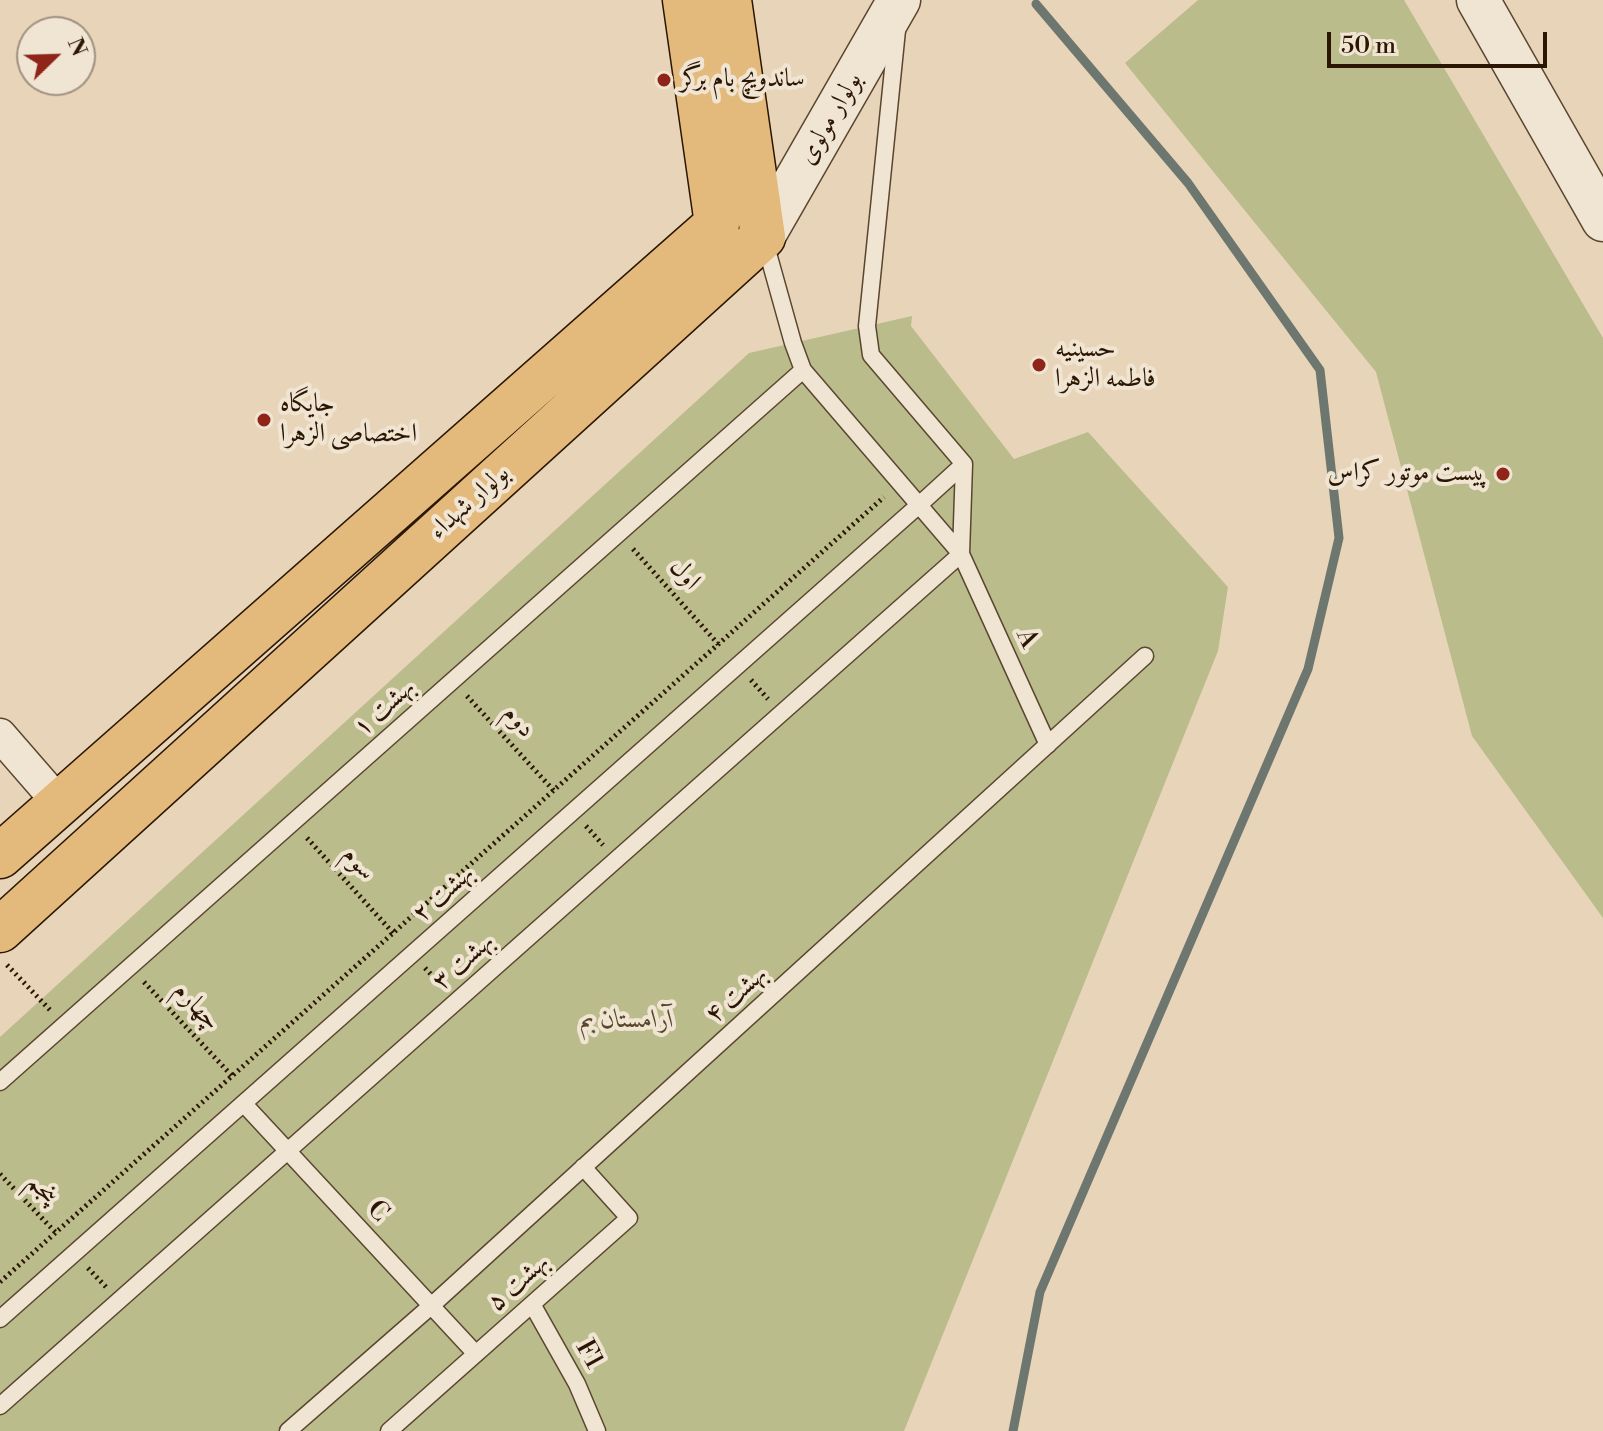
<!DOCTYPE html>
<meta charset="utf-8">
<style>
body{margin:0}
#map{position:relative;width:1603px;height:1431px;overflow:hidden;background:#e8d5b9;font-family:"Libre Bodoni",serif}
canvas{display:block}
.north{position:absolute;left:16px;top:16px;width:80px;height:80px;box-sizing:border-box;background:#f0e4d2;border:2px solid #a1927f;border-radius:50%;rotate:67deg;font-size:22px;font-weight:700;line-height:32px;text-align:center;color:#2b1603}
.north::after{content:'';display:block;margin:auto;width:28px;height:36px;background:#8f2418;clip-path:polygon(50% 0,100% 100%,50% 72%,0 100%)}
.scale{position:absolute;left:1327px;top:32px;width:220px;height:36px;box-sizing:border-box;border:4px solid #2b1603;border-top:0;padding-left:10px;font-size:24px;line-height:28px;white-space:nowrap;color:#2b1603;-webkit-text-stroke:6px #f0e4d2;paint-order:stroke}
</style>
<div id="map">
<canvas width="1603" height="1431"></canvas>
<div class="north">N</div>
<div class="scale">50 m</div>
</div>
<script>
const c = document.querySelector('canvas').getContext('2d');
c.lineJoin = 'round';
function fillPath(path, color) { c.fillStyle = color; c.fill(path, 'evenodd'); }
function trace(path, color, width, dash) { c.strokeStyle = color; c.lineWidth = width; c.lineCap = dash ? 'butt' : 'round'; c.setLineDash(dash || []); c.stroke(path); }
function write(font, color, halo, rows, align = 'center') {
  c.font = font + ' "Libre Bodoni",Amiri,serif'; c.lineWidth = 8; c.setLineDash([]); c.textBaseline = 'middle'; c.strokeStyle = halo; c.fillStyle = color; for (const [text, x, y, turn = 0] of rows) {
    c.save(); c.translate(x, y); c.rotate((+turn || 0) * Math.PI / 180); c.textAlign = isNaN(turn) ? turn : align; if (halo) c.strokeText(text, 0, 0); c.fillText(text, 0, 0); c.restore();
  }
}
fillPath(new Path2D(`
 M1198,0H1404L1603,338V918L1472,736L1376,372L1125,63Z
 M912,316L911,326L1014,459L1088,432L1228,587L1218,651L904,1431H0V1037L749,353Z`), '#bbbc8b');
trace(new Path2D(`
 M1013,1431L1040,1292L1308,669L1339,538L1320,370L1188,183L1036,4`), '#6d776f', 9);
const service = new Path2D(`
 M897,30L867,326L871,355L964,464
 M0,1082L803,370
 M244,1104L476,1354
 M532,1304L577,1384L597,1431
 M0,1319L919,505L964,464L961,554L803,370L793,343L764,239
 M0,1406L961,554L1048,745
 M288,1431L431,1306L1145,656
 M389,1431L629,1218L583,1167`);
const minor = new Path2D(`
 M0,735L60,804`);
const tertiary = new Path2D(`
 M1478,0L1603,220
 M763,237L899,0`);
const primary = new Path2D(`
 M0,856L717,224L685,0
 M0,930L763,237L729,0`);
trace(service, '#5a4630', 19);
trace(minor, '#5a4630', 35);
trace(tertiary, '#5a4630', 45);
trace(primary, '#2b1603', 47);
trace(new Path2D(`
 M633,549L720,646
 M751,680L768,699
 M467,696L555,792
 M586,826L603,845
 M307,838L394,934
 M7,965L50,1010
 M425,968L443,987
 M144,982L233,1077
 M0,1174L57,1234
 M88,1268L106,1287
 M0,1282L884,497`), '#2b1603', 5, [2, 4]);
trace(service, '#f0e4d2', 16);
trace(minor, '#f0e4d2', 32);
trace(tertiary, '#f0e4d2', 42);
trace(primary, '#e4ba7c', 44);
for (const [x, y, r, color] of [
 [664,80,8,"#8f2418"],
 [1039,365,8,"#8f2418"],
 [264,420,8,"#8f2418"],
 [1503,474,8,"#8f2418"]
]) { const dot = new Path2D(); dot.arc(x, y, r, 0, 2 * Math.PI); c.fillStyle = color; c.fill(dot); trace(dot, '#f0e4d2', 3); }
write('26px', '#2b1603', '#f0e4d2', [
 ["ساندویچ بام برگر",680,80],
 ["حسینیه",1055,350],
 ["فاطمه الزهرا",1055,380],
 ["جایگاه",280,405],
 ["اختصاصی الزهرا",280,435],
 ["پیست موتور کراس",1487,474,"right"]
], 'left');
write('26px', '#2b1603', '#f0e4d2', [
 ["بولوار مولوی",831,119,-60],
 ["بولوار شهداء",470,503,-42],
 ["اول",684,575,48],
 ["A",1026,639,65],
 ["بهشت ۱",385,708,-42],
 ["دوم",518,722,47],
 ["سوم",358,864,48],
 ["بهشت ۲",444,894,-42],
 ["بهشت ۳",464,962,-42],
 ["بهشت ۴",737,995,-42],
 ["چهارم",196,1007,47],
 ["پنجم",42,1190,47],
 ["C",377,1212,47],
 ["بهشت ۵",519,1283,-42],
 ["F1",588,1355,61]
]);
write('italic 26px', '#56482c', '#f0e4d2', [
 ["آرامستان بم",627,1021]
]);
</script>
